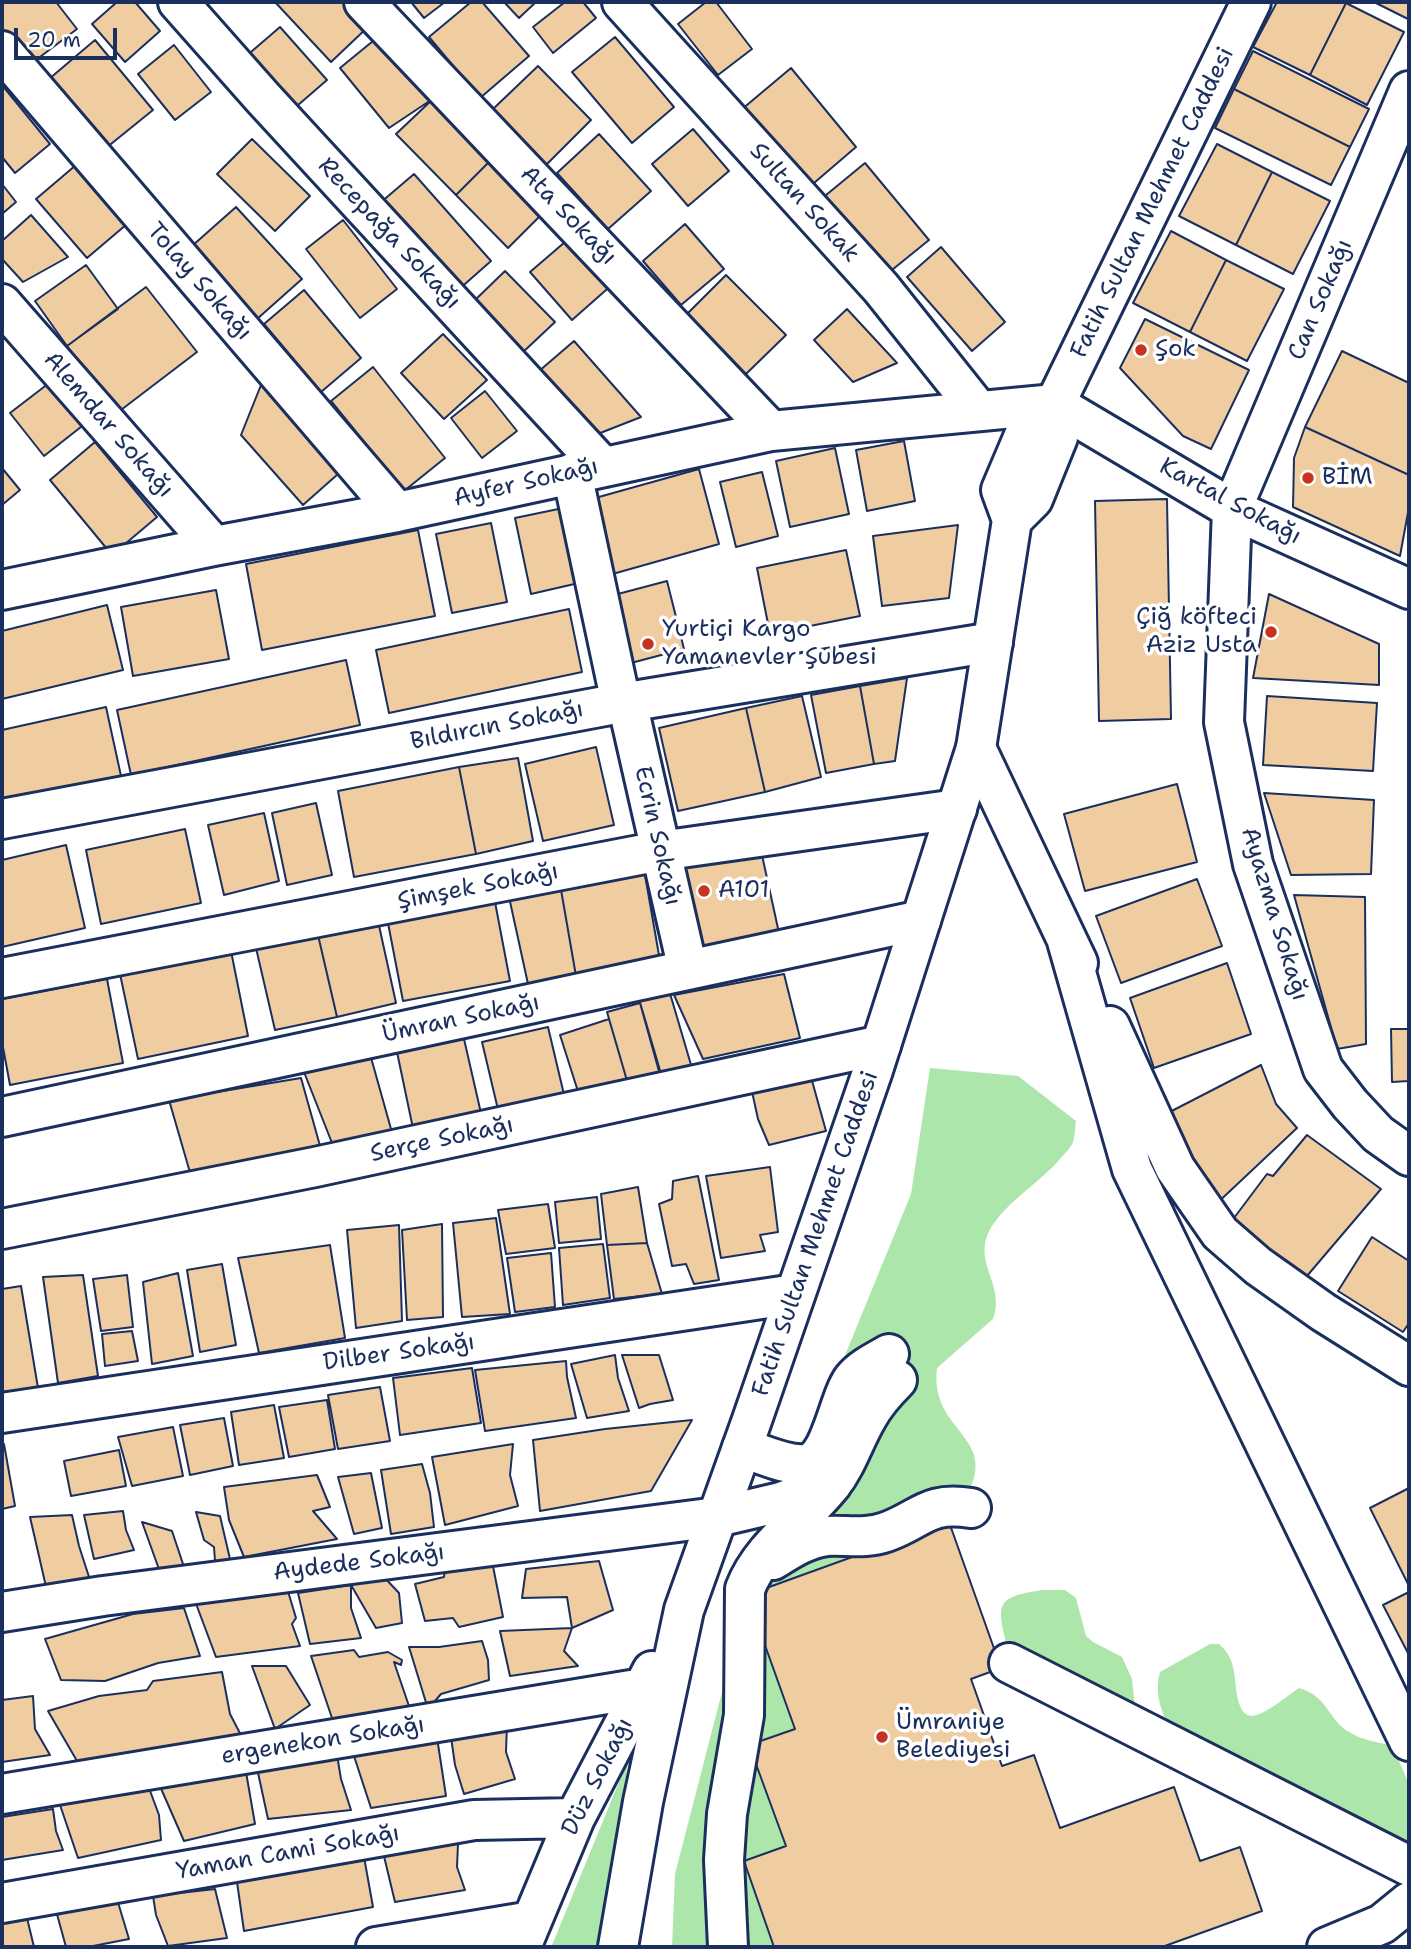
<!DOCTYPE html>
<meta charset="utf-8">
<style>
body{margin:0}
#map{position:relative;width:1411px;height:1949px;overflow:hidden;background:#fff;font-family:"Shantell Sans",sans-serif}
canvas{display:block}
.frame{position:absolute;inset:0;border:4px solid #1b2f5e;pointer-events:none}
.scale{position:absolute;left:14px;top:28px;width:103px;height:32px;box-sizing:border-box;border:4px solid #1b2f5e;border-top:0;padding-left:9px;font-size:21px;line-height:24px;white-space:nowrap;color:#1b2f5e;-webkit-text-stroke:5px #fff;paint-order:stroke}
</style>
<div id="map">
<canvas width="1411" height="1949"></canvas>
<div class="frame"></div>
<div class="scale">20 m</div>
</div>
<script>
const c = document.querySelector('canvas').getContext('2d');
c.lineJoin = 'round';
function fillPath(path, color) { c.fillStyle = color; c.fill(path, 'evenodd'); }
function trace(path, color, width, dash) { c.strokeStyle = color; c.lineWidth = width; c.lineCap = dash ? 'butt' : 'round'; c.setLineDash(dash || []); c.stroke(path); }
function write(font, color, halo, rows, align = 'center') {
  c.font = font + ' "Shantell Sans",sans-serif'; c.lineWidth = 7; c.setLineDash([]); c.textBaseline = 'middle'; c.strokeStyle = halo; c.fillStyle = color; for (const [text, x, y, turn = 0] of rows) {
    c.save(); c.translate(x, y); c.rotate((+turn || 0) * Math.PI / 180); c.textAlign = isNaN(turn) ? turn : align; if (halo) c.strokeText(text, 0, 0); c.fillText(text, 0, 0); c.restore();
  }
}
fillPath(new Path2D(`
 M930,1068L1018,1076L1076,1121C1075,1127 1075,1136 1073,1142C1071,1148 1064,1154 1060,1159C1039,1184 999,1206 987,1236C976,1265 1005,1287 993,1319L937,1368C928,1441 1019,1434 949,1522L747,1595L795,1729L750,1746L786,1846L744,1862L774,1947H672L675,1874L747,1595L911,1194Z
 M1042,1590H1065L1076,1598L1086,1636L1093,1642L1122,1657L1132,1679L1135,1708L1007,1645C995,1601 999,1597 1042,1590Z
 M1210,1644H1219C1227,1651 1231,1658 1233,1667C1237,1681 1234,1722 1257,1715C1271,1710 1287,1696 1299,1688C1329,1697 1328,1720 1349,1732C1362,1740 1378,1743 1392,1745L1409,1784V1845L1172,1731C1161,1713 1154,1693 1160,1672Z
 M628,1760L605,1947H551L555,1938Z`), '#ace6ab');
const building = new Path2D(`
 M2,2H56L77,29L28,66L2,32Z
 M117,2H135L160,31L125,62L92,24Z
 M275,2H348L370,25L331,62Z
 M411,2H445L424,18Z
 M471,2H482L529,56L480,98L429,37Z
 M504,2H536L519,18Z
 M565,2H583L596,18L553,53L533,27Z
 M706,2H716L752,49L718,75L678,24Z
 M1277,2L1346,3L1310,75L1253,47Z
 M1374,2H1409V16L1408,19Z
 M1346,3L1404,32L1367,105L1310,75Z
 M280,27L327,80L290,112L244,58Z
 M384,32L434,98L389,128L340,68Z
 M615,37L674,107L632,143L572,72Z
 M95,40L153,110L106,148L49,79Z
 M174,45L211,92L175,120L138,74Z
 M1253,51L1369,109L1350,147L1234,89Z
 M538,66L591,120L546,165L492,110Z
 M791,68L856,147L807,189L741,110Z
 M2,85L50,144L15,173L2,157Z
 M1234,89L1350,147L1331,185L1215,128Z
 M434,98L493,158L456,195L396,134Z
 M693,129L729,171L688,206L652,164Z
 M599,134L651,191L608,229L557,173Z
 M252,139L310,196L275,231L217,174Z
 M1217,144L1272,172L1236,245L1179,216Z
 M493,158L545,211L508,248L456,195Z
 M865,163L929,240L887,274L820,200Z
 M76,165L127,224L87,258L36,199Z
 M1272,172L1330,201L1293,274L1236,245Z
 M414,174L491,261L457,291L380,203Z
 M2,184L16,202L2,214Z
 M236,207L302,279L257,319L192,246Z
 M31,215L68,257L23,282L2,259V241Z
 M343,220L397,289L360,318L306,249Z
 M685,224L724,269L681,305L643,261Z
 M1171,231L1226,260L1190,332L1133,303Z
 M572,236L614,283L572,320L530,272Z
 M941,247L1005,322L972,351L907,277Z
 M1226,260L1284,289L1247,361L1190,332Z
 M86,265L118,309L67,346L35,301Z
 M505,271L555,322L521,354L472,303Z
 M726,275L786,335L746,374L687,314Z
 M146,287L197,352L117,413L67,346Z
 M304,290L361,358L321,392L264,324Z
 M847,309L897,363L853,382L814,340Z
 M1145,319L1249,370L1211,449L1183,436L1120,368Z
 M443,334L487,380L444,419L401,373Z
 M574,341L641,417L585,439L531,378Z
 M1342,351L1409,383V475L1305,427Z
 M373,367L445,458L404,491L331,401Z
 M53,380L86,423L44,456L10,413Z
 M261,385L338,474L303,505L241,435Z
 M485,391L517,431L482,458L451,418Z
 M1305,427L1409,475V507L1400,556L1293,507L1294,458Z
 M904,441L915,501L867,511L856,450Z
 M95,442L157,517L112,555L50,480Z
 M835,448L849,514L790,527L776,461Z
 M2,468L20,490L2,505Z
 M699,469L719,544L609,575L588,500Z
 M762,472L778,536L736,547L720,482Z
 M1167,499L1171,719L1099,721L1095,501Z
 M568,507L583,582L531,594L515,518Z
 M491,523L507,602L452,613L436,534Z
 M958,525L949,598L882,606L873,536Z
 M418,530L435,616L262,650L246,564Z
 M846,550L860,616L770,634L757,568Z
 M667,581L684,649L631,663L614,595Z
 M216,590L229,659L133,676L121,607Z
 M1269,594L1379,644V685L1253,678Z
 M107,605L123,670L2,699V631Z
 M569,609L582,672L389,713L376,650Z
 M346,660L360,725L131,775L117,710Z
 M907,678L895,761L874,764L860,686Z
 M860,686L874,764L826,773L811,695Z
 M802,696L821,777L765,792L746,708Z
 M1267,696L1377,703L1373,771L1263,765Z
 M106,707L121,776L2,802V730Z
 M746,708L765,792L678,811L659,728Z
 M596,747L614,825L543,841L525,764Z
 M518,758L533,841L476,854L459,767Z
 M459,767L476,854L354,877L338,791Z
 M1177,784L1197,862L1085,891L1064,814Z
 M1264,793L1374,800L1371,874L1291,875Z
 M316,803L332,875L287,885L272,813Z
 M264,813L279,881L224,895L208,825Z
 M185,829L201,903L101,924L86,850Z
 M66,845L85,928L2,947V860Z
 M760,846L779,933L690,953L671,866Z
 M644,869L660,961L576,976L560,884Z
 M1197,879L1222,946L1121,983L1096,916Z
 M560,884L576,976L528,984L509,897Z
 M1294,895L1365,897L1366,1044L1337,1049Z
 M495,902L510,981L403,1001L388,923Z
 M378,921L396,1003L337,1017L318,935Z
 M318,935L337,1017L275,1030L256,948Z
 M231,951L248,1036L138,1059L120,974Z
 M1227,963L1251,1034L1154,1068L1130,998Z
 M784,974L800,1038L703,1059L674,995Z
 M107,979L123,1063L10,1085L2,1042V999Z
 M669,990L694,1075L664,1084L639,999Z
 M640,1003L662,1082L630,1091L607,1012Z
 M609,1019L630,1091L582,1104L560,1035Z
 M548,1027L566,1103L500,1118L482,1042Z
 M1391,1029H1409V1081L1392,1082Z
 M464,1039L483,1122L415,1138L397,1052Z
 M370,1054L393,1136L334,1148L302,1067Z
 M1261,1065L1276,1104L1297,1128L1213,1207L1162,1116Z
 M811,1077L826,1131L769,1145L758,1119L751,1087Z
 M301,1078L322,1153L191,1176L169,1100Z
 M1307,1135L1381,1189L1301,1283L1228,1226L1267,1174L1273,1176Z
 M770,1167L778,1232L760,1235L765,1251L721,1258L706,1176Z
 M698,1176L719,1280L694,1284L686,1264L672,1266L659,1204L672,1199L673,1181Z
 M638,1187L647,1243L607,1245L601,1194Z
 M597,1197L601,1239L559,1243L555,1202Z
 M548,1204L555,1248L506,1254L498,1210Z
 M496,1218L510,1314L462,1317L453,1223Z
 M442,1224L443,1317L407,1320L402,1230Z
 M399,1225L402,1321L356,1328L347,1230Z
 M1372,1237L1409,1261V1323L1403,1332L1338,1291Z
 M647,1243L662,1294L614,1299L607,1245Z
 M603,1244L610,1298L563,1305L559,1248Z
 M330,1245L345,1338L259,1353L238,1258Z
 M551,1253L555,1307L515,1312L507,1258Z
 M222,1264L236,1345L200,1352L187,1270Z
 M178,1273L193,1356L152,1364L143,1282Z
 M83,1275L98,1376L58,1383L43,1277Z
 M127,1275L133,1327L101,1331L93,1279Z
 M21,1286L38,1388L2,1392V1289Z
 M132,1331L138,1361L105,1366L102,1334Z
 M615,1355L618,1378L629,1411L587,1418L571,1364Z
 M622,1355H659L673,1400L650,1404L639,1408Z
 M566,1361L567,1377L576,1418L485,1431L475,1370Z
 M472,1368L481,1423L400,1435L393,1378Z
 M380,1387L390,1441L338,1449L328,1395Z
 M327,1400L335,1449L289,1457L279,1407Z
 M274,1405L284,1458L239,1465L231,1412Z
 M224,1418L233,1466L190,1475L180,1425Z
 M692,1420L651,1491L540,1511L533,1440L605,1429Z
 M173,1427L183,1476L132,1486L118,1437Z
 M4,1444L15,1506L2,1509V1445Z
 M513,1444L510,1475L518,1506L445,1525L432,1457Z
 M119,1450L126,1486L71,1496L64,1461Z
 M422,1464L430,1493L434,1527L391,1534L381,1470Z
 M371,1473L382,1528L354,1534L338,1477Z
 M317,1475L330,1507L313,1511L337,1539L244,1557L229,1520L224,1487Z
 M1409,1488V1586L1370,1508Z
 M123,1511L126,1530L134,1550L94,1559L84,1515Z
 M196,1512L220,1516L230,1559L215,1561L214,1547L204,1540Z
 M72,1515L79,1546L90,1580L47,1591L30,1517Z
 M142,1522L172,1531L184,1567L160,1572Z
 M949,1522L1001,1668L971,1679L1002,1766L1034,1755L1060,1828L1174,1787L1200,1861L1240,1847L1262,1911L1162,1947H774L744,1861L786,1846L749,1745L795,1729L747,1595Z
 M491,1556L503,1617L459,1627L453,1618L425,1621L415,1584L444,1577L445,1568Z
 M599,1561L613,1610L572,1628L567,1597L522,1598L526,1569Z
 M383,1576L399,1593L402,1623L376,1628L351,1585Z
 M351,1585V1608L361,1638L310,1644L298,1593Z
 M287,1588L296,1618L292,1624L300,1646L216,1657L195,1601Z
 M1409,1592V1655L1383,1605Z
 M184,1608L200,1656L158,1663L105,1681L61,1680L45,1639L133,1614Z
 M572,1628L564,1651L578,1666L510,1676L500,1631Z
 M482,1641L488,1660L489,1680L441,1694L428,1709L409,1647H439Z
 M354,1650L359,1657L388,1652L402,1660L401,1665L394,1662L411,1712L334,1724L311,1656Z
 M252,1666H286L310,1705L275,1729Z
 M222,1672L230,1714L244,1741L84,1773L48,1711L99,1696L147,1690L153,1681Z
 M33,1696L35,1729L50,1755L2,1762V1700Z
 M507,1723L506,1752L515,1779L464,1794L455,1765L451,1737Z
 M436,1731L446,1796L371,1808L353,1753Z
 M337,1755L341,1779L351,1810L268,1819L257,1768Z
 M246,1772L255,1824L184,1841L159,1784Z
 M149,1788L159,1815L161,1840L78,1858L58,1799Z
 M53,1809L56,1831L63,1850L2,1860V1817Z
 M458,1844L457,1867L465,1890L395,1902L382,1848Z
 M364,1857L373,1907L244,1931L237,1882Z
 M215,1889L227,1938L168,1946L156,1915L153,1896Z
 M117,1899L129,1939L88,1947H66L55,1907Z
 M27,1918L34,1947H2V1922Z`);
fillPath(building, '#f0cda0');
trace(building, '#1b2f5e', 2);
const minor = new Path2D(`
 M178,2L263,98L602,466
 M364,2L771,431
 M622,2L881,288L979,411
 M2,51L397,512
 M1409,91L1232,509L1224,722L1253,864L1323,1069L1350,1104L1378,1134L1409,1156
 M2,304L214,546
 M572,473L621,703
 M2,590L214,546L397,512L771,431L1055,404L1232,509L1409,589
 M627,702L688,970
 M976,748L1078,963
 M2,819L621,703L993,642
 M1067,941L1132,1169L1409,1741
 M2,978L660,851L957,809
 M1110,1026L1175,1168L1220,1233L1258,1266L1323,1312L1409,1366
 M2,1117L921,920
 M2,1229L315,1167L881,1045
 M2,1413L795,1294
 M742,1448C761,1453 785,1466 805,1464C831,1462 838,1398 853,1379C862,1368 877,1361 889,1354
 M773,1560C789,1550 807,1538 827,1536C847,1535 866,1539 886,1532C922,1519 927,1501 971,1508
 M2,1612L103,1596L717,1517L781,1502L832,1484
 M1009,1663L1409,1866
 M2,1794L643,1688
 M2,1903L474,1820L575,1818
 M376,1947L532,1921
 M521,1947L575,1818L652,1671
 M728,1947L724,1860L727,1814L744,1715L745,1589C761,1547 803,1520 831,1485C847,1465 854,1440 867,1418C875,1403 885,1392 897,1380
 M1327,1947L1382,1924L1409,1902`);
const major = new Path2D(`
 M1012,520L1033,499L1058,437L1055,404
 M618,1947L643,1802L684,1610L752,1420L873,1070L976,748L1012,520L1001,490L1029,424L1055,404L1251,2`);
trace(minor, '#1b2f5e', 44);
trace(major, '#1b2f5e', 44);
trace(minor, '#fff', 38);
trace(major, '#fff', 38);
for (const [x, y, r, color] of [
 [1141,350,7,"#c8321e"],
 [1308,478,7,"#c8321e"],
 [1271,632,7,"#c8321e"],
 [648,644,7,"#c8321e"],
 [704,891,7,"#c8321e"],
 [882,1737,7,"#c8321e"]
]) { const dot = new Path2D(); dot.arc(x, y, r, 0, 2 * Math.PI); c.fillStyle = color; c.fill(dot); trace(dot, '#fff', 2.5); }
write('24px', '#1b2f5e', '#fff', [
 ["Sultan Sokak",804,203,48],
 ["Fatih Sultan Mehmet Caddesi",1153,203,-64],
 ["Ata Sokağı",568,216,46],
 ["Recepağa Sokağı",389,234,47],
 ["Tolay Sokağı",199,282,49],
 ["Can Sokağı",1321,300,-67],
 ["Alemdar Sokağı",108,425,49],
 ["Ayfer Sokağı",526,483,-13],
 ["Kartal Sokağı",1230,502,28],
 ["Bıldırcın Sokağı",497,726,-11],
 ["Ecrin Sokağı",657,836,77],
 ["Şimşek Sokağı",478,887,-11],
 ["Ayazma Sokağı",1274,914,73],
 ["Ümran Sokağı",461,1019,-12],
 ["Serçe Sokağı",442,1140,-12],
 ["Fatih Sultan Mehmet Caddesi",816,1234,-71],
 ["Dilber Sokağı",399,1353,-8],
 ["Aydede Sokağı",359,1563,-7],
 ["ergenekon Sokağı",323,1741,-9],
 ["Düz Sokağı",598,1777,-63],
 ["Yaman Cami Sokağı",288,1853,-10]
]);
write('24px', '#1b2f5e', '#fff', [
 ["Şok",1155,350],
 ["BİM",1322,478],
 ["Çiğ köfteci",1257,618,"right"],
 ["Aziz Usta",1257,646,"right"],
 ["Yurtiçi Kargo",662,630],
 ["Yamanevler Şubesi",662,658],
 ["A101",718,891],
 ["Ümraniye",896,1723],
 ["Belediyesi",896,1751]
], 'left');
</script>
